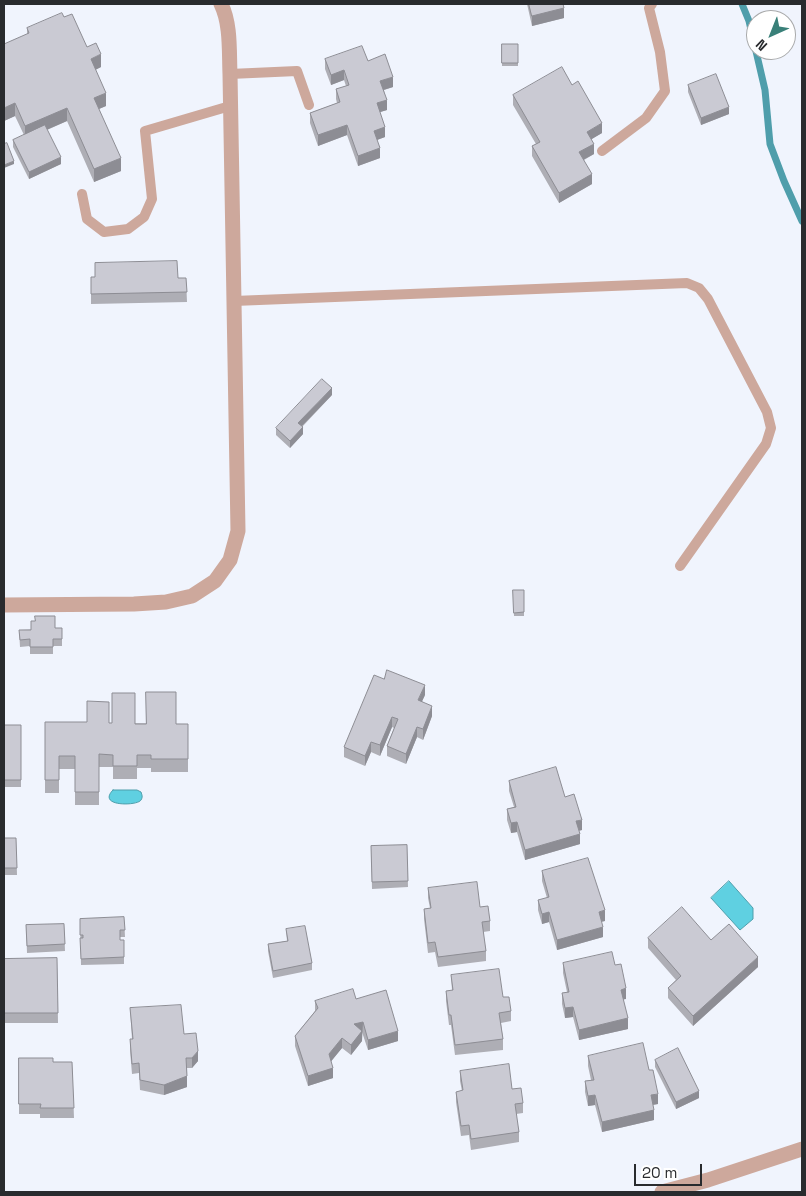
<!DOCTYPE html>
<style>
body{margin:0}
#map{position:relative;width:806px;height:1196px;overflow:hidden;background:#f0f4fd;font-family:"Space Grotesk",sans-serif}
canvas{display:block}
.frame{position:absolute;inset:0;border:5px solid #292b2e;pointer-events:none}
.north{position:absolute;left:746px;top:10px;width:50px;height:50px;box-sizing:border-box;background:#fff;border:1px solid #a9aaab;border-radius:50%;rotate:224deg;font-size:14px;font-weight:700;line-height:20px;text-align:center;color:#292b2e}
.north::after{content:'';display:block;margin:auto;width:18px;height:22px;background:#398079;clip-path:polygon(50% 0,100% 100%,50% 72%,0 100%)}
.scale{position:absolute;left:634px;top:1164px;width:68px;height:22px;box-sizing:border-box;border:2px solid #292b2e;border-top:0;padding-left:6px;font-size:15px;line-height:18px;white-space:nowrap;color:#292b2e;-webkit-text-stroke:4px #fff;paint-order:stroke}
</style>
<div id="map">
<canvas width="806" height="1196"></canvas>
<div class="frame"></div>
<div class="north">N</div>
<div class="scale">20 m</div>
</div>
<script>
const c = document.querySelector('canvas').getContext('2d');
c.lineJoin = 'round';
function fillPath(path, color) { c.fillStyle = color; c.fill(path, 'evenodd'); }
function trace(path, color, width, dash) { c.strokeStyle = color; c.lineWidth = width; c.lineCap = dash ? 'butt' : 'round'; c.setLineDash(dash || []); c.stroke(path); }
const water = new Path2D(`
 M113,790H137L141,792C142,795 143,797 141,800C138,806 96,807 113,790Z
 M729,881L753,908V919L740,930L711,898Z`);
fillPath(water, '#5fd0e1');
trace(water, '#4f9eab', 1);
trace(new Path2D(`
 M742,4L749,21L765,90L770,144L784,181L802,221`), '#4f9eab', 7);
trace(new Path2D(`
 M230,74L297,71L309,105
 M602,151L646,118L665,91L660,52L649,8L652,4
 M82,194L87,219L104,232L128,229L144,217L152,199L145,131L230,106
 M234,301L687,283L699,288L708,299L767,412L771,428L766,444L680,566`), '#cda89c', 10);
trace(new Path2D(`
 M4,605L134,604L166,602L192,596L215,581L230,560L238,531L230,74C229,52 231,24 221,4
 M662,1192L708,1180L802,1149`), '#cda89c', 15);
fillPath(new Path2D(`
 M527,4H563L564,18L532,26Z
 M64,17L87,47L101,67L95,70L106,106L99,109L121,171L94,182L67,121L47,130L61,164L29,179L13,147V140L24,135L15,116L4,121L27,34V28Z
 M502,44H518V66H502Z
 M325,59L368,61L393,87L384,90L387,110L380,112L385,137L377,140L380,158L358,166L347,135L318,146L310,123V113L337,103L336,99V89L346,86L344,80L331,85L325,69Z
 M688,85L729,114L701,125L688,92Z
 M513,95L602,133L591,139L594,154L584,160L592,184L559,203L532,156V146L536,144L513,105Z
 M91,277L186,278L187,302L91,304Z
 M332,395L302,427L303,434L290,448L276,435V428Z
 M513,590H524V616H514Z
 M62,628V646H53V654H30V646L20,647L19,630Z
 M425,695L422,701L432,716L423,740L417,737L406,764L387,756V746L394,728L392,727L380,756L371,752L365,766L344,757V747Z
 M45,722L188,724V772H151V768H137V779H113V767H99V805H75V769H59V793H45Z
 M4,725H21V787H4Z
 M509,781L565,797L582,830L579,831L580,844L525,860L517,832L511,833L507,820V809L514,807L509,791Z
 M4,838H16L17,875H4Z
 M407,845L408,887L372,889L371,846Z
 M542,871L605,921L601,922L603,937L557,950L549,922L542,924L538,910V900L547,898L542,881Z
 M428,888L480,907L490,921V931L483,932L486,951V961L438,967L435,952L428,953L424,919V909L430,908L428,898Z
 M124,917L125,937H120V940H124V964L81,965L80,919Z
 M64,924L65,951L27,953L26,925Z
 M286,929L312,963V970L273,978L268,951V944L287,941Z
 M648,938L711,940L758,967L693,1026L668,998V988L676,980L648,948Z
 M57,958L58,1023H4V959Z
 M563,963L615,965L626,999H623L628,1029L579,1040L573,1017L565,1018L562,1004V993L567,992L563,973Z
 M451,975L503,997L511,1011V1021L501,1023L503,1039V1050L455,1055L451,1025H449L446,1001V991L452,990Z
 M356,999L398,1041L368,1050L362,1032V1041L351,1055L342,1048L331,1061L333,1078L308,1086L295,1046V1036L315,1011V1001Z
 M130,1008L184,1034L198,1061L192,1068H187V1087L164,1095L140,1090L139,1073L132,1074L130,1050V1039H132Z
 M588,1056L649,1070L658,1104L653,1105L654,1120L602,1132L595,1105L588,1106L585,1092V1081L591,1080L588,1066Z
 M19,1058L53,1062H72L74,1118H40V1114H19Z
 M655,1060L699,1098L676,1109L655,1067Z
 M460,1071L512,1089L523,1103V1113L516,1114L519,1132V1142L471,1150L469,1135L461,1136L456,1102V1092L462,1091L460,1081Z`), '#aeaeb5');
fillPath(new Path2D(`
 M564,8V18L532,26V16Z
 M101,54V67L91,72V59Z
 M344,70V80L331,85V75Z
 M393,77V87L380,91V81Z
 M106,93V106L94,111V98Z
 M387,100V110L377,113V103Z
 M15,103V116L4,121V108Z
 M729,107V114L701,125V118Z
 M67,108V121L25,139V126Z
 M602,123V133L587,142V132Z
 M347,125V135L318,146V135Z
 M385,127V137L374,141V131Z
 M594,144V154L579,162V152Z
 M380,148V158L358,166V156Z
 M61,157V164L29,179V172Z
 M121,158V171L94,182V169Z
 M14,161V164L4,168V165Z
 M592,174V184L559,203V193Z
 M332,388V395L298,430V423Z
 M303,427V434L290,448V441Z
 M425,685V695L418,710V700Z
 M432,706V716L423,740V729Z
 M392,717V727L380,756V745Z
 M417,727V737L406,764V754Z
 M371,742V752L365,766V756Z
 M582,820V830L576,831V821Z
 M517,822V832L511,833V823Z
 M580,834V844L525,860V850Z
 M605,910V921L599,922V912Z
 M549,912V922L542,924V914Z
 M603,927V937L557,950V940Z
 M758,957V967L693,1026V1016Z
 M626,988V999L621,1000V990Z
 M573,1007V1017L565,1018V1008Z
 M628,1018V1029L579,1040V1030Z
 M363,1022L362,1041L351,1055V1045L354,1024Z
 M398,1031V1041L368,1050V1040Z
 M342,1038V1048L329,1064V1054Z
 M198,1051V1061L192,1068V1058Z
 M333,1068V1078L308,1086V1076Z
 M187,1076V1087L164,1095V1085Z
 M699,1091V1098L676,1109V1102Z
 M658,1094V1104L651,1105V1095Z
 M595,1095V1105L588,1106V1096Z
 M654,1110V1120L602,1132V1122Z`), '#8d8d94');
const building = new Path2D(`
 M529,4H563L564,8L532,16Z
 M62,13L64,17L72,14L87,47L96,43L101,54L91,59L106,93L94,98L121,158L94,169L67,108L25,126L15,103L4,108V44L29,33L27,28Z
 M502,44H518V63H502Z
 M362,46L368,61L385,54L393,77L380,81L387,100L377,103L385,127L374,131L380,148L358,156L347,125L318,135L310,113L340,102L336,89L349,85L344,70L331,75L325,59Z
 M562,67L572,85L578,81L602,123L587,132L594,144L579,152L592,174L559,193L532,146L540,142L513,95Z
 M716,74L729,107L701,118L688,85Z
 M45,125L61,157L29,172L13,140Z
 M7,143L14,161L4,165V144Z
 M177,261L178,278H186L187,292L91,294V277H95V263Z
 M322,379L332,388L298,423L303,427L290,441L276,428Z
 M513,590H524V612L514,613Z
 M35,616H55V628H62V639H53V647H30V639L20,640L19,630H31V621H35Z
 M387,670L425,685L418,700L432,706L423,729L417,727L406,754L387,746L398,719L392,717L380,745L371,742L365,756L344,747L374,675L384,679Z
 M146,692H176V724H188V759H151V755H137V766H113V755L99,754V792H75V756H59V780H45V722H87V701L109,702V723H112V693H135V724H146Z
 M4,725H21V780H4Z
 M556,767L565,797L574,794L582,820L576,821L580,834L525,850L517,822L511,823L507,809L516,807L509,781Z
 M4,838H16L17,868H4Z
 M407,845L408,881L372,882L371,846Z
 M588,858L605,910L599,912L603,927L557,940L549,912L542,914L538,900L549,897L542,871Z
 M477,882L480,907L488,906L490,921L482,922L486,951L438,957L435,942L428,943L424,909L431,908L428,888Z
 M682,907L711,940L729,924L758,957L693,1016L668,988L681,976L648,938Z
 M124,917L125,930H120V940H124V957L81,959L80,938H83V935H80V919Z
 M64,924L65,944L27,946L26,925Z
 M305,926L312,963L273,971L268,944L288,941L286,929Z
 M612,952L615,965L621,964L626,988L621,990L628,1018L579,1030L573,1007L565,1008L562,993L569,992L563,963Z
 M57,958L58,1013H4V959Z
 M499,969L503,997H509L511,1011L499,1013L503,1039L455,1045L451,1015H449L446,991L453,990L451,975Z
 M353,989L356,999L386,990L398,1031L368,1040L363,1022L354,1024L362,1031L351,1045L342,1038L329,1054L333,1068L308,1076L295,1036L318,1008L315,1001Z
 M181,1005L184,1034L196,1033L198,1051L192,1058H186L187,1076L164,1085L140,1080L139,1063L132,1064L130,1039H133L130,1008Z
 M643,1043L649,1070H653L658,1094L651,1095L654,1110L602,1122L595,1095L588,1096L585,1081L594,1080L588,1056Z
 M678,1048L699,1091L676,1102L655,1060Z
 M19,1058H53V1062H72L74,1108H40L41,1104H19Z
 M509,1064L512,1089L521,1088L523,1103L515,1104L519,1132L471,1139L469,1125L461,1126L456,1092L463,1090L460,1071Z`);
fillPath(building, '#cacad3');
trace(building, '#8d8d94', 1);
</script>
